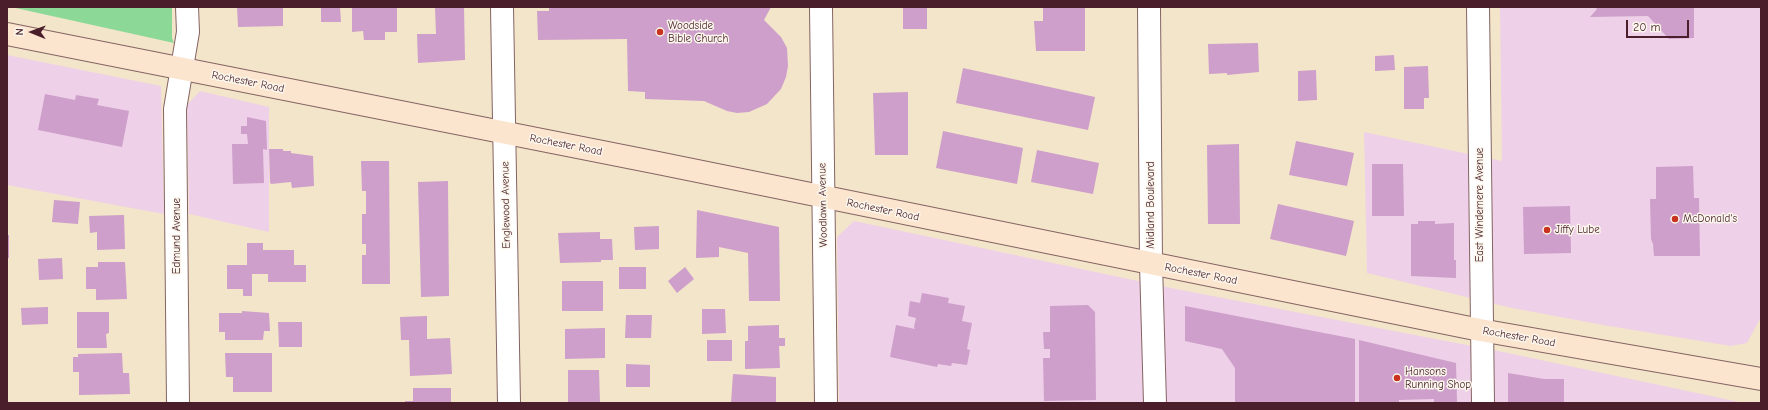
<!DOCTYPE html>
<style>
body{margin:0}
#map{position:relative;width:1768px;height:410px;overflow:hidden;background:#f3e5ca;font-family:"Comic Neue",sans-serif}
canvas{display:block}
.frame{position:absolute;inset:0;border:8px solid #4a1f2b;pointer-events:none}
.north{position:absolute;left:12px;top:12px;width:40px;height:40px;-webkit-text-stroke:3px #fbf7ec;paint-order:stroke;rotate:271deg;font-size:11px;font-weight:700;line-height:16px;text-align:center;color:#4a1f2b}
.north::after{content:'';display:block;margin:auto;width:14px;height:18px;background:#4a1f2b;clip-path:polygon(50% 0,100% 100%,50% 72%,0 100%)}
.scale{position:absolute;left:1626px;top:20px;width:63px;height:18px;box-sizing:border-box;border:2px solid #4a1f2b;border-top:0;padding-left:5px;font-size:12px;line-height:14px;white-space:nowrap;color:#4a1f2b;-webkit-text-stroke:3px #fbf7ec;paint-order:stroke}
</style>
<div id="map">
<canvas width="1768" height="410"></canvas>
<div class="frame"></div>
<div class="north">N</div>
<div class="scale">20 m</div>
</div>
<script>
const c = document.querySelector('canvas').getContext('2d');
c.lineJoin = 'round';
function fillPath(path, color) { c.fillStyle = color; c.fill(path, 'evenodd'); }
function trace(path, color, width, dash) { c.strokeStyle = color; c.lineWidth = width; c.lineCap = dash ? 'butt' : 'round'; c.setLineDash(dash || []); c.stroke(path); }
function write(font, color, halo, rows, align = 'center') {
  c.font = font + ' "Comic Neue",sans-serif'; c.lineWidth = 3; c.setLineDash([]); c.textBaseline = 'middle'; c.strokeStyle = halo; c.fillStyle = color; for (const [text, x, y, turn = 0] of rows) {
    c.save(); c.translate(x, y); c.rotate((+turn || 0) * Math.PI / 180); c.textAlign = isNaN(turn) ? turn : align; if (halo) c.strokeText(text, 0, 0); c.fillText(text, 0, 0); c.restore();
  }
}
fillPath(new Path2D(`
 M1500,7H1761V312L1760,319L1747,343L1731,346L1603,325L1512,308L1367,273L1364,132L1502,161Z
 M7,55L161,86L164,214L7,185Z
 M200,91L269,107V232L189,214L187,105Z
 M854,221L1176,289L1503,352L1744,403H839L837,237Z`), '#eed0e8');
fillPath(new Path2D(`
 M11,7H172V38L174,43Z`), '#8cd997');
fillPath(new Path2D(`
 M237,7H283V26L238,27Z
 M321,7H340L341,22H321Z
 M352,7H397V32H385V40H364L363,31L352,32Z
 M435,7H464L465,60L418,63L417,34H436Z
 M549,7H771L764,20L781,37L787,48L788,66L786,77L781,89L767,104L749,112L737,113L727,111L704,101L645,99V92L628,91L627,39L538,40L537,11H549Z
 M903,7H927V29H903Z
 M1043,7H1085V51H1036L1034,21H1043Z
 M1595,7H1694V38L1669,39L1648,16L1590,17L1597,9Z
 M1258,43L1259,72L1227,75V73L1209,74L1208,44Z
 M1394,55L1395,70L1375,71V56Z
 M1428,66L1429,98H1424V109H1404V67Z
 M963,68L1095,97L1088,130L956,103Z
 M1316,70L1317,100L1298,101V71Z
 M908,92V155H875L873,93Z
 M45,94L75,100L76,95L99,99L97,105L129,111L122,147L38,130Z
 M247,117L266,121L267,150L263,149L264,183L233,184L232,144H248L247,134H241V126H247Z
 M943,131L1023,148L1017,184L936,168Z
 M1296,141L1354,153L1347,186L1289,175Z
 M1239,144L1240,224H1208L1207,145Z
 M269,149H283V151H291V153L313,156L314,186L292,188L291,182L271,184L270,182Z
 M1037,150L1099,163L1093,194L1031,182Z
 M361,161H389L390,284H362V255H366V244H362V214H366V191H362Z
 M1372,164H1403L1404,216H1372Z
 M1693,166L1694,198H1699L1700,256H1654L1653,244L1651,239L1650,199H1656V167Z
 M448,181L449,296L421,297L418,182Z
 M54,200L80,202L78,224L52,222Z
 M1278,204L1354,221L1346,256L1270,239Z
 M1570,206L1571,253L1524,254L1523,207Z
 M697,210L779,227L780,301H749L748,253L719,247V257L696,258Z
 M124,215L125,249L97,250V232L90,233L89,216Z
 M1418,221H1435V224L1454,223V260H1456V278L1411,276V224H1418Z
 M659,226V249L635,250L634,227Z
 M600,232V239H612L613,260H601V262L560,263L558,233Z
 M7,235H9V258H7Z
 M247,243H263V250H294V265H306V282H268V274H252V296H243V289H227V265H247Z
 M62,258L63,279L39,280L38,259Z
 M98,262H125L127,299L96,300V289H86V267H98Z
 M619,267H646V289H619Z
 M685,267L694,279L677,293L668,281Z
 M562,281H603V311H562Z
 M922,293L949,298L948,303L965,306L962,321L972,323L967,349L970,350L967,365L952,363L951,366L938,364L937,367L890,357L896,325L915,329L914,327L916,318L908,316L910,301L920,303Z
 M1088,305L1095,312L1096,400L1044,401L1043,358H1050V349H1044L1043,332H1050V306Z
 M1185,306L1355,339V403H1235V368L1222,349L1185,341Z
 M48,307V324L22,325L21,308Z
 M702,309H725L726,333L702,334Z
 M242,311L269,313L270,331H264L263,340H225V332H219V313H242Z
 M77,312H109V333L106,334L107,348H77Z
 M626,315H652L651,338H625Z
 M427,316V339L450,338L452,374L410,376L409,340H401L400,317Z
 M278,322H302V347H279Z
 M779,325V338H785V346H779L780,368L745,369V341H748V326Z
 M605,328V358L565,359V329Z
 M707,340H732V361H707Z
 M1359,340L1456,363L1457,403H1434V399L1399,400V403H1359Z
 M122,353L123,373H129L130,394L79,395V372H73V357H78V354Z
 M225,353H272V392H233V377H226Z
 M626,364L650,365V387H626Z
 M568,370H599L600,403H568Z
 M1508,373L1544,379H1564V403H1508Z
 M733,374L776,377V403H731Z
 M413,388H451V403H405V401H413Z`), '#cd9fca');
const street = new Path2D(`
 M502,7L509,403
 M821,7L826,403
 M1149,7L1151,264L1155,403
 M1478,7L1483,403
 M178,403L175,109L188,32L187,7`);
const secondary = new Path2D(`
 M7,34L658,163L1480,330L1761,379`);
trace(street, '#856463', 24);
trace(secondary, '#856463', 24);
trace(street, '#fff', 22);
trace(secondary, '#fce5cf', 22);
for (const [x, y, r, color] of [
 [660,32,4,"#c8321e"],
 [1675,219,4,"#c8321e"],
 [1547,230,4,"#c8321e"],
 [1397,378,4,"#c8321e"]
]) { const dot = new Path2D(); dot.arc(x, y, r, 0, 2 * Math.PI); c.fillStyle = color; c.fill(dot); trace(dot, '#fbf7ec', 1.5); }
write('11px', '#4a1f2b', '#fbf7ec', [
 ["Woodside",668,26],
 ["Bible Church",668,39],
 ["McDonald's",1683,219],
 ["Jiffy Lube",1555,230],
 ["Hansons",1405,372],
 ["Running Shop",1405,385]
], 'left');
write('11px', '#4a1f2b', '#fbf7ec', [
 ["Rochester Road",248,82,11],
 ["Rochester Road",566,145,11],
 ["Englewood Avenue",506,205,-91],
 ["Woodlawn Avenue",823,205,-91],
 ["Midland Boulevard",1151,205,-90],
 ["East Windemere Avenue",1480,205,-90],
 ["Rochester Road",883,210,12],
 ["Edmund Avenue",177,236,-90],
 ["Rochester Road",1201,274,11],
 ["Rochester Road",1519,337,10]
]);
</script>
